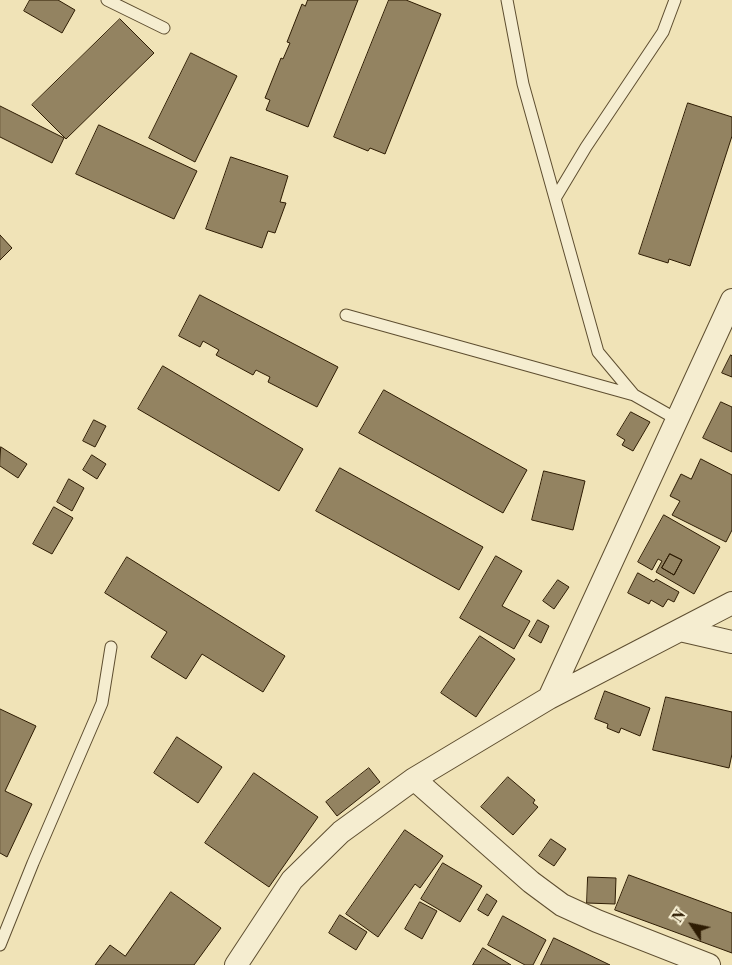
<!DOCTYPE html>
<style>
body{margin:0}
#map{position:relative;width:732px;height:965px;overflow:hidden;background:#f0e3b7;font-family:"Libre Bodoni",serif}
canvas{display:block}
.north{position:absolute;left:667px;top:900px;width:50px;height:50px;-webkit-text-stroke:4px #f5edd0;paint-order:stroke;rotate:304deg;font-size:14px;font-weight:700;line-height:20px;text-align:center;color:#2e1c03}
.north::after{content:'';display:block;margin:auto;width:18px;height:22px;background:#2e1c03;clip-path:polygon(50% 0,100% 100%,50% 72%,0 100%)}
</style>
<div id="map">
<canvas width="732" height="965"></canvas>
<div class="north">N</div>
</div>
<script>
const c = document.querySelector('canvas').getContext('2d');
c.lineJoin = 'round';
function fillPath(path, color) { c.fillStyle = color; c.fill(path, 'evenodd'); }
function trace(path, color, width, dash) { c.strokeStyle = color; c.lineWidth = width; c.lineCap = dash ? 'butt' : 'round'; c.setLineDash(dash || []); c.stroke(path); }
const building = new Path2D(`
 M30,0H58L75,10L62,33L24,11Z
 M308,0H358L308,127L266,110L270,100L265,98L281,58L283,59L290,43L287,42L302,4L305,6Z
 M389,0H406L441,14L385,154L370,148L368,151L334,137Z
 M120,19L154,53L66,139L32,105Z
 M191,53L237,76L195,162L149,138Z
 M688,103L732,117V136L690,266L669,259L668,263L639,254Z
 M0,106L64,138L52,163L0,137Z
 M99,125L197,171L174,219L76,174Z
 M231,157L288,176L280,202L286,203L275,233L268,231L262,248L206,229Z
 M0,235L12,248L0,260Z
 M200,295L338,367L317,407L268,382L270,377L256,370L253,375L216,355L219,350L203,341L200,347L179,336Z
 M731,355L732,356V377L722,373Z
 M163,366L303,449L279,491L138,409Z
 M384,390L527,470L503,513L359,433Z
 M721,402L732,407V452L703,438Z
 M631,412L650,422L633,451L622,445L625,440L617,435Z
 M94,420L106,426L95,447L83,441Z
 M1,447L27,464L18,478L0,466Z
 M92,455L106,464L97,479L83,470Z
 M701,459L732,475V530L726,542L672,515L680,501L670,496L681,474L691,479Z
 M340,468L483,547L459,590L316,511Z
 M544,471L585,481L573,530L532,520Z
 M69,479L84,488L72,511L57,502Z
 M54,507L73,518L52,554L33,544Z
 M664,515L720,547L694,594L656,572L662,561L658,559L652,570L638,562ZM670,554L682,560L674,575L662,568Z
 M670,554L682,560L674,575L662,568Z
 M496,556L522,571L502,606L530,621L514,649L460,618Z
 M127,557L285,656L263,692L202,654L186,679L151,657L167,632L105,593Z
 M638,573L654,582L656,579L679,592L674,602L668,599L663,607L651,600L649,604L628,593Z
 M558,580L569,587L554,609L543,601Z
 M538,620L549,626L541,643L529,636Z
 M480,636L515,659L476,717L441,693Z
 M605,691L650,708L640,736L621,728L619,733L607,728L608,724L595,719Z
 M666,697L732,712V754L729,768L653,750Z
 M0,709L36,726L5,791L32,804L7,857L0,853Z
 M177,737L222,767L198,803L154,773Z
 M369,768L380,782L337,816L326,802Z
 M254,773L318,817L269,887L205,843Z
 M508,777L535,800L533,803L538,807L513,835L481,807Z
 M405,830L443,856L420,888L415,884L378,937L346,914Z
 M551,839L566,849L554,866L539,856Z
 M443,863L482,886L460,922L421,899Z
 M629,875L732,913V953L615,910Z
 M588,877L616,878L615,904L587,903Z
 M171,892L221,928L194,965H95L110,945L125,956Z
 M487,894L497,901L488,916L478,910Z
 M420,902L437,911L422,939L405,929Z
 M340,915L367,932L356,950L329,933Z
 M503,916L546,940L533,965H525L488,945Z
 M554,938L610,965H541Z
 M483,948L511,965H473Z`);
fillPath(building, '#938361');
trace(building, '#2e1c03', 1);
const service = new Path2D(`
 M107,0L164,28
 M507,0L523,84L598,352L634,395L678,420
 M556,197L586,147L663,32L675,0
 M346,315L634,395
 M0,945L33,863L102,703L111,647`);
const minor = new Path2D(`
 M680,630L732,642
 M549,698L732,300
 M414,779L531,882L562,905L597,921L709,965
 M236,965L292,880L341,832L414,779L549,698L732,603`);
trace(service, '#5e4e30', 13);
trace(minor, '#5e4e30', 24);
trace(service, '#f5edd0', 11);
trace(minor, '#f5edd0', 22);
</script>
